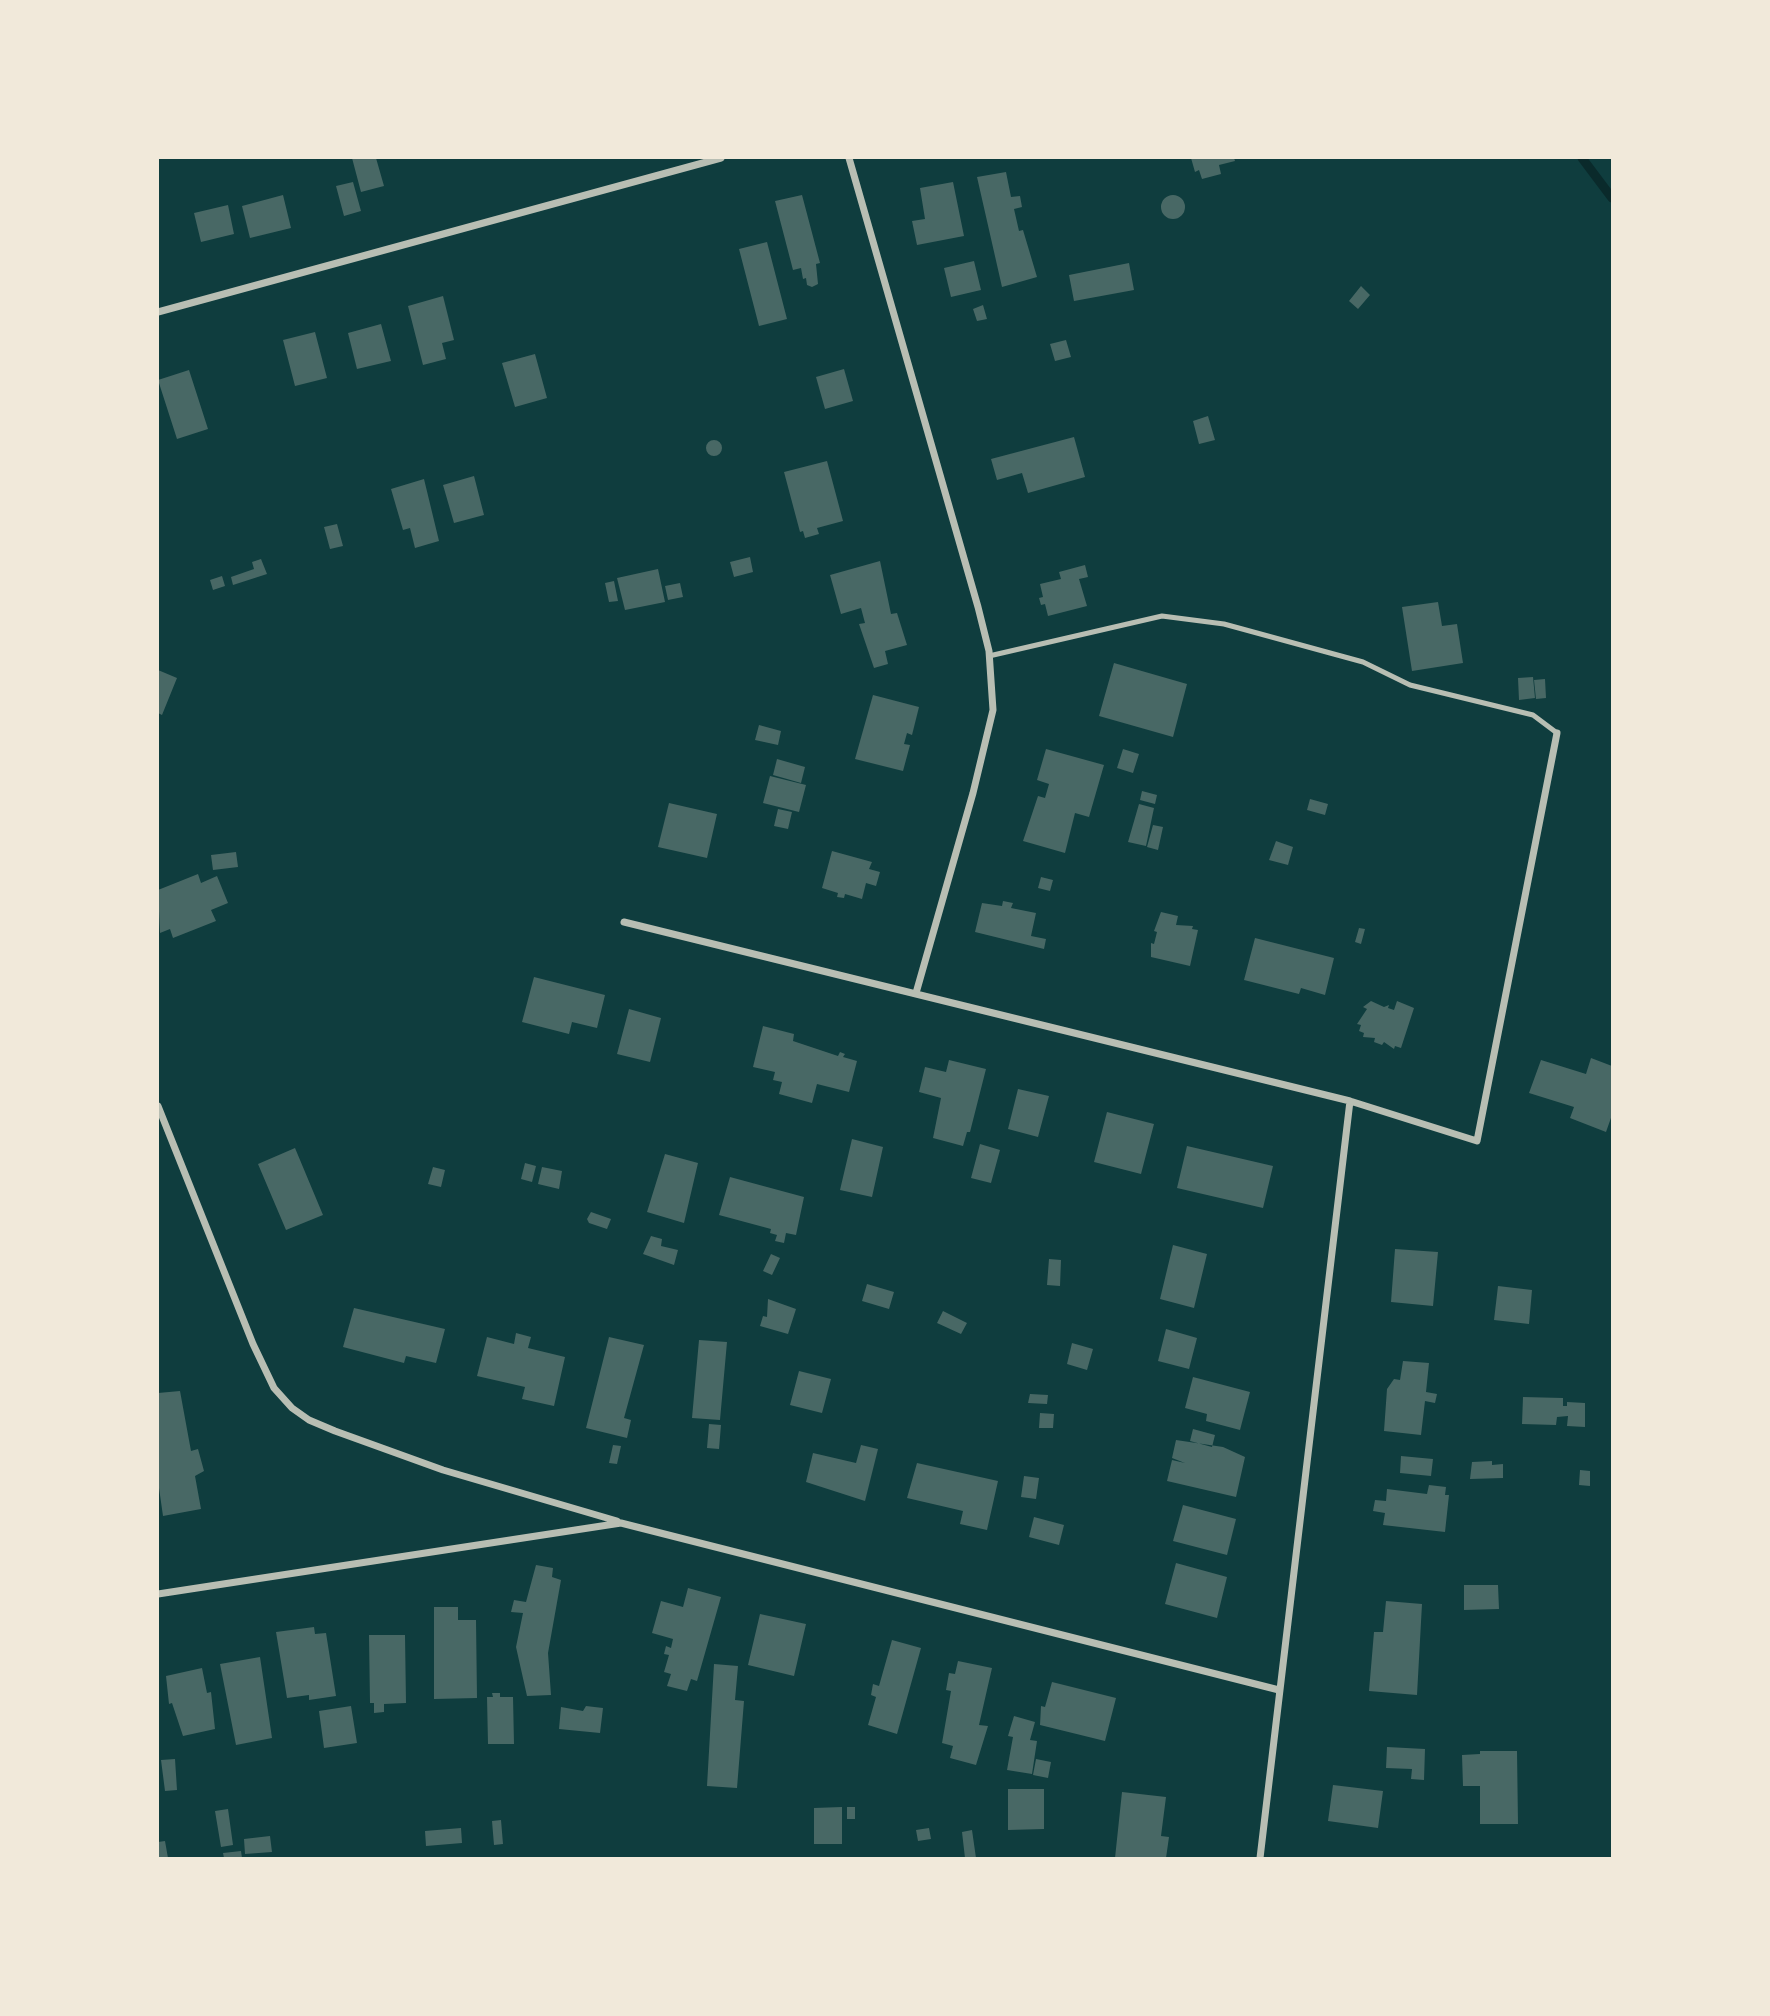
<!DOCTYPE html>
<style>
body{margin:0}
#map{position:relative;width:1770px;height:2016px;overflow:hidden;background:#0f3d3e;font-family:"Alegreya Sans",sans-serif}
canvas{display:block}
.frame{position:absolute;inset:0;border:159px solid #f1e9da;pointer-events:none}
</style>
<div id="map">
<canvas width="1770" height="2016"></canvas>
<div class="frame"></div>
</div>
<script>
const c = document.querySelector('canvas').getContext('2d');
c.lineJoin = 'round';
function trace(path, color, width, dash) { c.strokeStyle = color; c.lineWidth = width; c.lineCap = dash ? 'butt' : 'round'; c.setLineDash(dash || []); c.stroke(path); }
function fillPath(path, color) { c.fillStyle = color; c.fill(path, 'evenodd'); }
trace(new Path2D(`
 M1582,158L1612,198`), '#0a2a2b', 9);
fillPath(new Path2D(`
 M352,158H376L384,186L361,192Z
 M1191,158H1234L1235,161L1219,165L1221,174L1202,179L1199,170L1195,172Z
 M1006,172L1011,197L1020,196L1022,207L1014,209L1019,231L1023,230L1037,277L1002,287L977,177Z
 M353,182L361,211L344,216L336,186Z
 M953,182L964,236L917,245L912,221L925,219L920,188Z
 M283,195L291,228L250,238L242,206Z
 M802,195L820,263L816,264L818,284L812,287L807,285L806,278L803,279L801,268L793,270L775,201Z
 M1161 207a12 12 0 1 1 24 0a12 12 0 1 1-24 0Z
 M228,205L234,234L201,242L194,213Z
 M767,242L787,319L759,326L739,249Z
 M974,261L981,290L951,297L944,268Z
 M1129,263L1134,290L1074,301L1069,275Z
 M1361,286L1370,295L1358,309L1349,301Z
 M443,296L454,340L442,343L446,359L423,365L408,306Z
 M983,305L987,319L977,321L973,309Z
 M381,324L391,361L357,369L348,333Z
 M315,332L327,378L295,386L283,340Z
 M1066,340L1071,357L1055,361L1050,344Z
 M535,354L547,398L515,407L502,363Z
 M844,369L853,401L825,409L816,377Z
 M189,370L208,429L177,439L158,380Z
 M1208,416L1215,440L1199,444L1193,421Z
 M1074,437L1085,477L1028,493L1022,473L997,480L991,459Z
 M706 448a8 8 0 1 1 16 0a8 8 0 1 1-16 0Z
 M827,461L843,521L817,528L819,534L805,538L803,531L800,532L784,472Z
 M474,476L484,515L454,523L443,485Z
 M424,479L439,541L415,548L410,528L403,530L391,489Z
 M337,524L343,546L330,549L324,527Z
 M750,557L753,572L734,577L730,562Z
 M261,559L267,574L233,585L231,577L254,569L252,562Z
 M880,561L891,614L897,613L907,645L885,651L888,664L874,668L859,624L865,623L861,608L841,614L830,575Z
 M1085,565L1088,577L1079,579L1087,606L1048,616L1045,604L1041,605L1039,598L1043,597L1040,584L1061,579L1059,572Z
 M658,569L665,602L625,610L617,578Z
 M222,576L225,586L213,590L210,580Z
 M614,581L618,601L609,602L605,583Z
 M680,583L683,597L668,600L665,586Z
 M1438,602L1442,626L1457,624L1463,663L1412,671L1402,607Z
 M1114,663L1187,684L1173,737L1099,716Z
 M158,670L177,678L162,715L158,713Z
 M1533,677L1535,698L1519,700L1518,678Z
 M1545,679L1546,698L1536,699L1534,680Z
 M873,695L919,707L912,735L907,733L904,744L910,745L903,771L855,759Z
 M759,725L781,731L778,745L755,740Z
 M1046,749L1104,765L1089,817L1075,813L1065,853L1023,841L1038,796L1045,798L1049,784L1037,780Z
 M1123,749L1139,754L1133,773L1117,768Z
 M777,759L805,767L801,783L773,775Z
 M770,776L806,785L799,812L763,803Z
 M1142,791L1157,795L1155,804L1140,800Z
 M1310,799L1328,804L1325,815L1307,810Z
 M669,803L717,814L707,858L658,847Z
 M1139,804L1154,808L1146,846L1128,842Z
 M778,809L792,812L788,829L774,826Z
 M1153,825L1163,827L1158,850L1147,847Z
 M1276,841L1293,847L1288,865L1269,860Z
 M832,851L872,862L869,869L880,872L876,886L866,883L862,899L845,894L844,898L837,897L838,893L822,888Z
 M236,852L238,867L213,870L211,855Z
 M198,874L201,883L217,876L228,903L211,910L216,921L173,938L170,929L160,933L158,890Z
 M1041,877L1053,880L1050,891L1038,888Z
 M1003,901L1013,903L1011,908L1036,913L1031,936L1046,939L1044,949L975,932L982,903L1002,906Z
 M1161,912L1178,916L1176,925L1193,926L1192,929L1198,930L1190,966L1151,957V943L1154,944L1157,932L1154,931Z
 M1359,928L1365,929L1361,944L1355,942Z
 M1255,938L1334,958L1325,995L1301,988L1299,994L1244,980Z
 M534,977L605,995L597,1028L572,1022L569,1034L522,1022Z
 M1371,1001L1384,1007L1389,1005L1388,1008L1394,1010L1397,1001L1414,1008L1401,1048L1395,1046L1394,1049L1384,1042L1382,1045L1374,1042L1375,1038L1363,1037L1364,1033L1359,1031L1361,1025L1357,1024L1367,1009L1363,1007Z
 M629,1009L661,1018L650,1062L617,1054Z
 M763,1026L794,1034L793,1041L838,1056L840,1052L845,1054L843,1057L857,1061L849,1092L817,1084L812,1103L779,1094L782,1082L773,1080L775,1072L753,1067Z
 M1591,1058L1612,1066V1115L1606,1132L1570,1118L1574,1107L1529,1093L1541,1060L1586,1074Z
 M949,1060L986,1069L970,1132H967L963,1146L933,1138L941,1098L919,1092L925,1067L946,1072Z
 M1018,1089L1049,1096L1038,1137L1008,1129Z
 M1107,1112L1154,1124L1141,1174L1094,1162Z
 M852,1139L883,1147L872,1197L840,1190Z
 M980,1144L1000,1150L991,1183L971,1178Z
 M1187,1146L1273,1166L1263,1208L1177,1188Z
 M295,1148L323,1215L286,1230L258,1164Z
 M665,1154L698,1163L684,1223L647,1212Z
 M525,1163L536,1166L532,1182L521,1179Z
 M433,1167L445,1170L441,1187L428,1184Z
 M542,1167L562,1171L559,1189L538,1184Z
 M730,1177L804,1197L796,1235L786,1233L784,1243L775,1241L777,1235L770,1233L771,1229L719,1215Z
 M591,1212L611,1219L607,1229L589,1223L587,1219Z
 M651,1236L662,1239L661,1246L678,1250L674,1265L643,1254Z
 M1173,1245L1207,1254L1194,1308L1160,1299Z
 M1395,1249L1438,1252L1433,1306L1391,1302Z
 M771,1254L780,1258L772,1275L763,1271Z
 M1049,1259L1061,1260L1060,1286L1047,1285Z
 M867,1284L894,1292L889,1309L862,1301Z
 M1498,1286L1532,1290L1529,1324L1494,1320Z
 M768,1299L796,1309L788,1334L760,1326L763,1316L767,1317Z
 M354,1308L445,1329L436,1363L406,1356L404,1363L343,1347Z
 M943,1311L967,1323L961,1334L937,1323Z
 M1166,1329L1197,1338L1189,1369L1158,1361Z
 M516,1333L531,1337L528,1348L565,1357L554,1406L522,1399L525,1387L477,1376L487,1337L514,1344Z
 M609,1337L644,1345L624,1418L631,1420L627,1438L586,1428Z
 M699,1340L727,1342L720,1420L692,1418Z
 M1072,1343L1093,1349L1087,1370L1067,1364Z
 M1403,1361L1429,1363L1426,1392L1437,1394L1435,1403L1425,1401L1421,1435L1384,1431L1387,1389L1394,1379L1400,1380Z
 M799,1371L831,1379L822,1413L790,1405Z
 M1193,1377L1250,1392L1240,1430L1206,1421L1207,1414L1185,1408Z
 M180,1391L191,1451L198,1449L204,1471L195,1476L201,1509L163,1516L158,1481V1393Z
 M1030,1394L1048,1395L1047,1404L1028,1403Z
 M1523,1397L1563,1398V1406H1567V1402L1585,1403V1427L1567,1426L1568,1416L1557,1417L1556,1425L1522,1424Z
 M1040,1413L1054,1414L1053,1428H1039Z
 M709,1424L721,1425L719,1449L707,1448Z
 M1193,1429L1215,1435L1212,1447L1190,1441Z
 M1176,1440L1223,1447L1245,1457L1236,1497L1167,1481L1172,1460L1185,1463L1172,1458Z
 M613,1445L621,1446L617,1464L609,1463Z
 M861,1445L878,1449L865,1501L806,1482L813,1453L856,1463Z
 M1401,1456L1433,1459L1431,1476L1400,1473Z
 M1492,1461V1465L1503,1464V1478L1470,1479L1472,1462Z
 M917,1463L998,1481L987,1530L960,1524L963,1511L907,1498Z
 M1580,1470L1590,1471V1486L1579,1485Z
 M1024,1476L1039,1478L1036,1499L1021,1497Z
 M1429,1485L1446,1487L1445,1495H1449L1445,1532L1383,1525L1385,1513L1373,1511L1375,1500L1386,1501L1387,1489L1427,1494Z
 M1183,1505L1236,1519L1227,1555L1173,1541Z
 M1034,1517L1064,1525L1059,1545L1029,1537Z
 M1176,1563L1227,1577L1217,1618L1165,1604Z
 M536,1565L553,1568L552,1577L561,1580L548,1653L551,1695L527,1696L516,1647L523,1613L511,1612L514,1600L526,1602Z
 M1464,1585H1498L1499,1609L1464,1610Z
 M688,1588L721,1597L697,1681L691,1679L687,1691L667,1686L671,1674L664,1672L669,1655L664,1654L666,1646L671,1648L673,1639L652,1633L661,1601L683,1607Z
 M1386,1601L1422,1604L1417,1695L1369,1691L1374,1632H1383Z
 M434,1607H458V1620H476L477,1698L434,1699Z
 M760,1614L806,1624L794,1676L748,1665Z
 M314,1627L315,1634L326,1633L336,1696L309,1700V1695L287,1698L276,1632Z
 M369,1635H405L406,1703L384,1704V1712L374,1713V1703H370Z
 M892,1640L921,1648L897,1734L868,1725L876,1697L871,1695L873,1684L879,1686Z
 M260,1657L272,1738L236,1745L220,1664Z
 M958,1661L992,1668L979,1725L988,1726L976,1765L950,1758L953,1746L942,1743L951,1691L946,1690L949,1673L955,1674Z
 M714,1664L738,1666L735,1700L744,1701L737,1788L707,1786Z
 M202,1668L207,1693L211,1692L215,1729L183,1736L172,1703L169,1704L166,1676Z
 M1052,1682L1116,1698L1105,1741L1040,1725L1041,1706L1045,1707Z
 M492,1693H500V1697H513L514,1744H488L487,1697H493Z
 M351,1706L357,1743L324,1748L319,1711Z
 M586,1706L603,1708L600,1733L559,1729L561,1707L583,1711Z
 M1014,1716L1035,1722L1030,1740L1037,1741L1032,1774L1007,1770L1013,1737L1008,1736Z
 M1387,1747L1425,1749L1424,1780L1411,1779L1412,1769L1386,1768Z
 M1480,1751H1517L1518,1824H1480V1786H1463L1462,1755L1480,1754Z
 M175,1759L177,1790L165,1791L161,1760Z
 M1036,1759L1051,1762L1048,1778L1033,1775Z
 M1333,1785L1383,1791L1378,1828L1328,1821Z
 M1008,1789H1044V1829L1008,1830Z
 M1122,1792L1166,1797L1161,1836L1169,1837L1166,1858H1115Z
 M842,1807V1844H814V1808Z
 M847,1807H855V1819H847Z
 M228,1809L233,1845L221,1847L215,1811Z
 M501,1820L503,1844L494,1845L492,1821Z
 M461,1828L462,1843L426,1846L425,1831Z
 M929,1828L931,1839L918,1841L916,1830Z
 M972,1830L976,1858H965L962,1832Z
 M270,1836L272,1852L245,1854L244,1839Z
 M165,1841L168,1858H158V1842Z
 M241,1851L242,1858H224L223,1853Z`), '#486865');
trace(new Path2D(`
 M989,656L1162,616L1224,624L1363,662L1410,685L1533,715L1557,733`), '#b8beb3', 5);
trace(new Path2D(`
 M849,158L978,607L989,651L993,710L973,793L916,993
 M158,312L721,158
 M624,922L1350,1101L1477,1141L1557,733
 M158,1106L253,1344L274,1388L292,1408L309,1420L335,1431L443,1470L617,1521
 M158,1594L621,1523L1279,1690
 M1260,1858L1350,1101`), '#b8beb3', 7);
</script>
